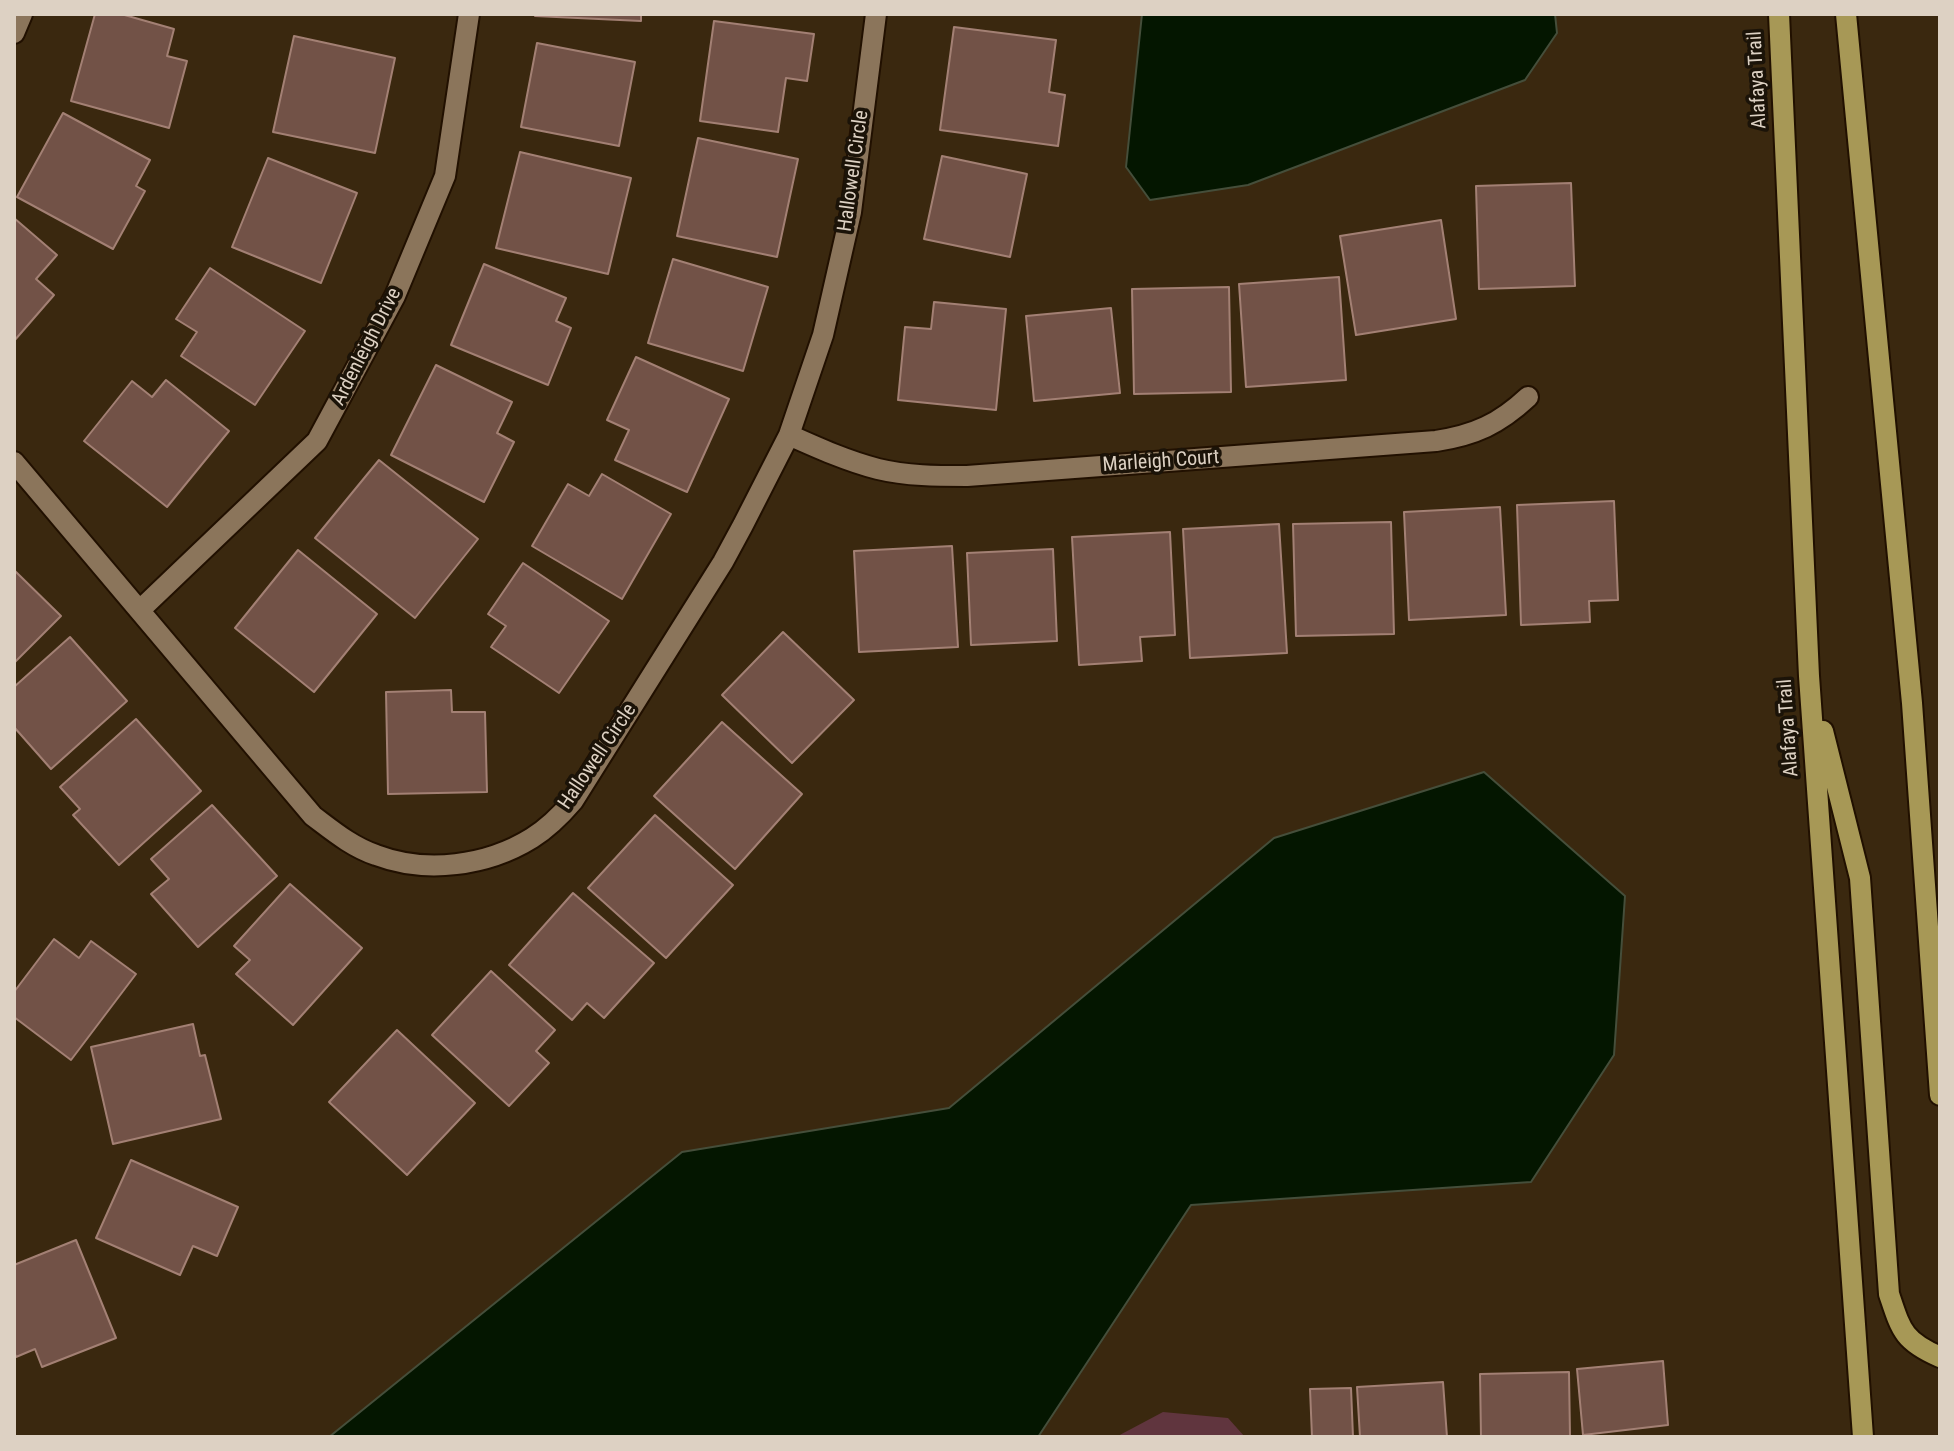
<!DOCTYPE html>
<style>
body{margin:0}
#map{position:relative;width:1954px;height:1451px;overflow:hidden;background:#3a280f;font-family:"Roboto Condensed",sans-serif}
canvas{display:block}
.frame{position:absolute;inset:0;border:16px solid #ddd1c3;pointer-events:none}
</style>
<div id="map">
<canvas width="1954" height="1451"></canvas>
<div class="frame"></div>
</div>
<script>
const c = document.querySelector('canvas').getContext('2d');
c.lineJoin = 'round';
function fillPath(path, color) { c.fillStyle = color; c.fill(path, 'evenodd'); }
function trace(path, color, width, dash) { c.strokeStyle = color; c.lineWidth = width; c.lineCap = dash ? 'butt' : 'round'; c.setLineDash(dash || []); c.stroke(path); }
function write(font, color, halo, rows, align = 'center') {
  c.font = font + ' "Roboto Condensed",sans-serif'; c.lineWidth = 7; c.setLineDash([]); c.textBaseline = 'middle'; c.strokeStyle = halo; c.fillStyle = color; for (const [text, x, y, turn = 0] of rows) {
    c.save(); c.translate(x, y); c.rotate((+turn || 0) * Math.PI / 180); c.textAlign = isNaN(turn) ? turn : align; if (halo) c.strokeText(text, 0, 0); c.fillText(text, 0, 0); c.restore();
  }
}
fillPath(new Path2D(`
 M1163,1412L1228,1418L1245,1437H1116Z`), '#60353e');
const water = new Path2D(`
 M1142,14H1555L1557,33L1525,80L1248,185L1150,200L1126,167Z
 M1484,772L1625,896L1614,1055L1531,1182L1191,1205L1038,1437H329L682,1152L949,1108L1274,838Z`);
fillPath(water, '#041600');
trace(water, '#454e3a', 2);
const building = new Path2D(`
 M95,14H121L174,29L167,56L187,61L169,128L71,101Z
 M535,14H641V21L535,16Z
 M714,21L814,34L807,81L786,78L778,132L700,121Z
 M954,27L1056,40L1049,92L1065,95L1058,146L940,130Z
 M294,36L395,58L375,153L273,132Z
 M537,43L635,62L619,146L521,127Z
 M63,113L150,160L136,186L145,191L113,249L17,197Z
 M698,138L798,159L777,257L677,236Z
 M520,152L631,178L608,274L496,248Z
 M942,156L1027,174L1010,257L924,239Z
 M268,158L357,193L321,283L232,247Z
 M1571,183L1575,286L1479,289L1476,186Z
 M14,218L57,255L36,279L54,295L14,341Z
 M1441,220L1456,319L1356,335L1340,236Z
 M673,259L768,287L743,371L648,343Z
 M484,264L566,298L556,321L571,328L548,385L451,345Z
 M210,268L305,331L255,405L181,356L197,332L176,319Z
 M1339,277L1346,380L1246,387L1239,284Z
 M1229,287L1231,392L1134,394L1132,289Z
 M934,302L1006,309L996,410L898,400L905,327L931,329Z
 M1111,308L1120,393L1034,401L1026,316Z
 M636,357L729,399L687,492L615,460L629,430L607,420Z
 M436,365L512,402L497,433L514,442L484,502L391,455Z
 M166,380L229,431L167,507L84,441L132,381L152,397Z
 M379,460L478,539L415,618L315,538Z
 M602,474L671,514L622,599L532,546L568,484L589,496Z
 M1614,501L1618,600L1589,601L1590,622L1521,625L1517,505Z
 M1500,507L1506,615L1409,620L1404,512Z
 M1391,522L1394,634L1296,636L1293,524Z
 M1279,524L1287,653L1190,658L1183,529Z
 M1170,532L1175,635L1140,637L1142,661L1079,665L1072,537Z
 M952,546L958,647L859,652L854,551Z
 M1053,549L1057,641L971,645L967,553Z
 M298,550L377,614L314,692L235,628Z
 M523,563L609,621L559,693L491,647L506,626L488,614Z
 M14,570L61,616L14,663Z
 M783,632L854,700L792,763L722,695Z
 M70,637L127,701L51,769L14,727V687Z
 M451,690L452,712H485L487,792L388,794L386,692Z
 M136,719L201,791L119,865L73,815L80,809L60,787Z
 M722,722L802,794L735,869L654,796Z
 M212,805L277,876L198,947L151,894L169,879L151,859Z
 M655,815L733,885L666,958L588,888Z
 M290,884L362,948L293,1025L236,974L250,960L234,946Z
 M573,893L654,963L604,1018L587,1003L572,1020L509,965Z
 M54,939L79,958L91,941L136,974L71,1060L14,1017V992Z
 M491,971L555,1030L536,1051L549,1063L509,1106L432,1035Z
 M193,1024L200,1056L205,1055L221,1119L113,1144L91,1047Z
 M397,1030L475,1103L407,1175L329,1102Z
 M131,1160L238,1207L217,1256L193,1246L180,1275L96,1238Z
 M76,1240L116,1338L42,1367L35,1349L16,1357L14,1351V1265Z
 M1663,1361L1668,1425L1583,1435L1577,1369Z
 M1569,1372L1570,1437H1481L1480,1374Z
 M1443,1382L1447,1437H1360L1357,1387Z
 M1351,1388L1353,1437H1312L1310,1389Z`);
fillPath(building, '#725247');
trace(building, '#a38074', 2);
const minor = new Path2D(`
 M14,33L22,14
 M789,435C818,448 847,461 878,469C907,476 937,476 967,476L1436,441C1475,435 1499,424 1528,397
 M14,462L313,816C333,831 352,847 376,855C426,874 487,866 532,838C548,828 561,815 573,801L723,562L743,525L789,435L823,335L851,212L876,14
 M140,610L317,441L395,296L445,176L469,14`);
const major = new Path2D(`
 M1779,14L1809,676L1863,1437
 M1846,14L1912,703L1940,1095
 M1823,731L1860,878L1889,1294C1901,1330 1903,1341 1940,1357`);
trace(minor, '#211000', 24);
trace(major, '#211000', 24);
trace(minor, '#8b755b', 20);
trace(major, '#a79856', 20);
write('20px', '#ddd1c3', '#1b1308', [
 ["Alafaya Trail",1758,80,-93],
 ["Hallowell Circle",854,171,-82],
 ["Ardenleigh Drive",367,347,-63],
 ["Marleigh Court",1161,462,-4],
 ["Alafaya Trail",1789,728,-94],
 ["Hallowell Circle",598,757,-56]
]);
</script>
